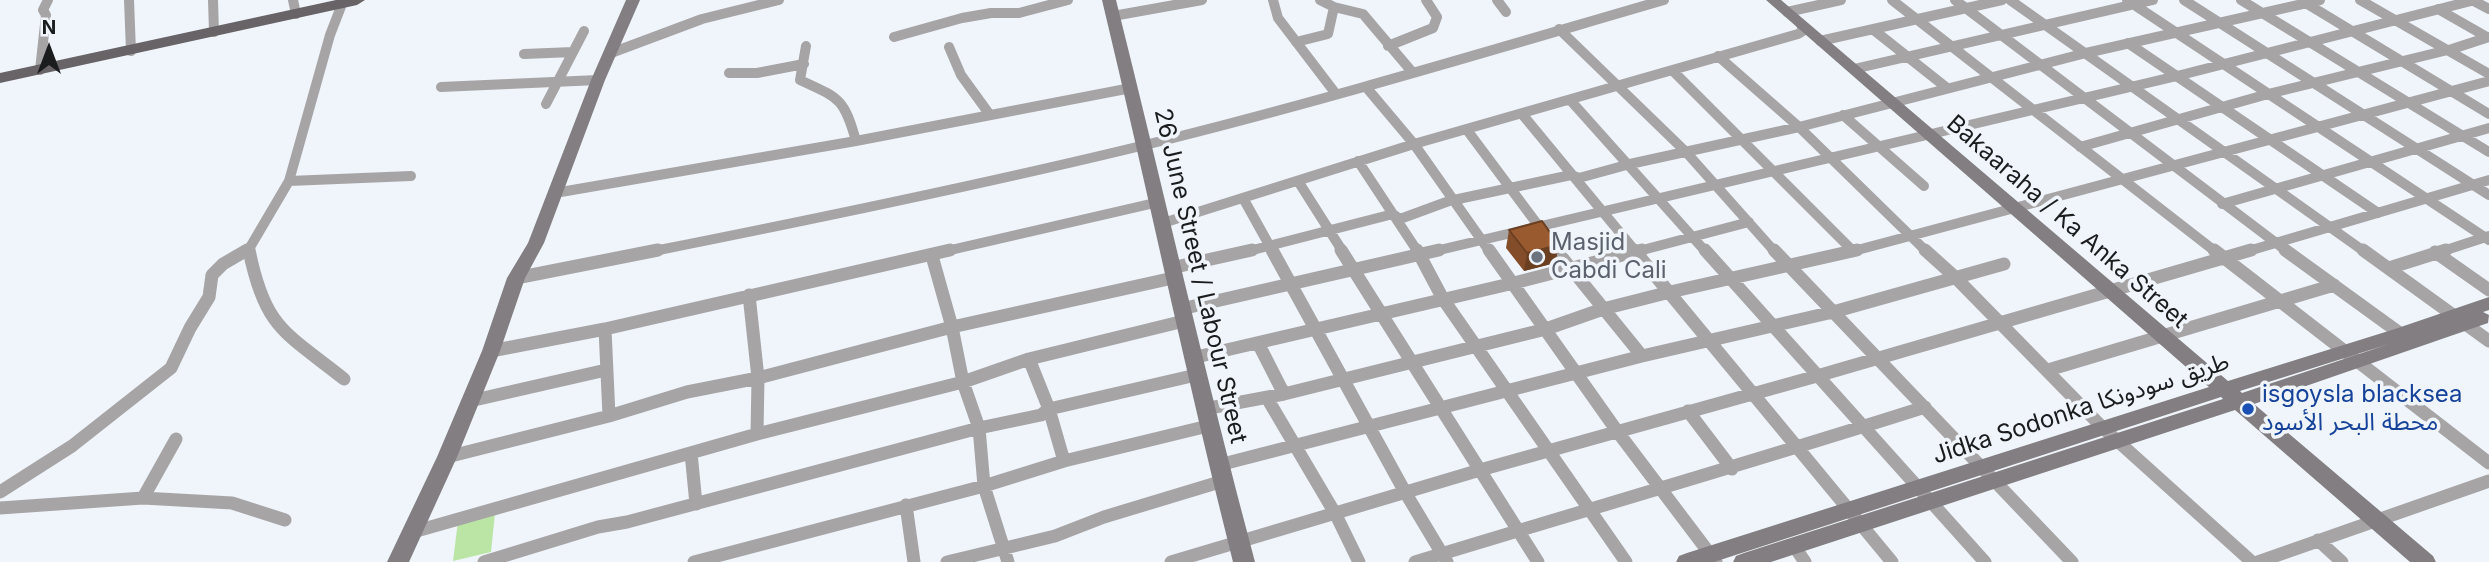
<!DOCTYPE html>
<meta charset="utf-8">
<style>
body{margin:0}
#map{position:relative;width:2489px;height:562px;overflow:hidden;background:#eff5fb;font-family:Inter,sans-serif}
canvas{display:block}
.north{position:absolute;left:14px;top:14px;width:70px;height:70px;-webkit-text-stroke:5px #eff5fb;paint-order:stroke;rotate:0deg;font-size:19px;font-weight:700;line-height:28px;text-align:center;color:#1a1c1e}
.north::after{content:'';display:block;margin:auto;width:24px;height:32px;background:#1a1c1e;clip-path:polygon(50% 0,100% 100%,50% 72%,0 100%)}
</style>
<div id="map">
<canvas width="2489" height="562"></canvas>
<div class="north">N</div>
</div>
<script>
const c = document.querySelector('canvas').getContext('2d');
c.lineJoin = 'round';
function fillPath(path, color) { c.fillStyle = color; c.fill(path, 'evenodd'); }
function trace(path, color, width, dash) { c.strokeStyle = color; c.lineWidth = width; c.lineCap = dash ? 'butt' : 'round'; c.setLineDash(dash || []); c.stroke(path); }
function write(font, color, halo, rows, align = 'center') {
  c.font = font + ' Inter,"Noto Sans Arabic",sans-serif'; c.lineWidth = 7; c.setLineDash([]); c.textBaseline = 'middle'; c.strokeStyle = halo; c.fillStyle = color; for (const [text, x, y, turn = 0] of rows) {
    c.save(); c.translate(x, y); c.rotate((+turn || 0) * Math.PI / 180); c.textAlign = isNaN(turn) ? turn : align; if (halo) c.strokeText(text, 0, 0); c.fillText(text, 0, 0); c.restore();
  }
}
fillPath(new Path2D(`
 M495,513L491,552L453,561L458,521Z`), '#bae5a4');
trace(new Path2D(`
 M129,0L131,51
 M213,0L214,32
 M293,0L296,14
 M1273,0L1278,18L1336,94
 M1497,0L1506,12
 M1892,0L2216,252
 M1955,0L2288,252
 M2010,0L2365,252
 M2127,0L2489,240
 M2184,0L2489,195
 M2241,0L2489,152
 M2360,0L2489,74
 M2472,0L2489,9
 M2304,2L2489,114
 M1334,7L1363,14L1413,73
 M2438,9L2487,37
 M1787,12L1841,0
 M1113,16L1202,0
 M1559,29L1686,152L1775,252
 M1875,31L1947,88
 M894,37L962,18L991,13H1019L1068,0
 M1820,41L2002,0
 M1296,42L1328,34L1334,7L1320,0
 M2128,43L2378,213
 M806,46L800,80C839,98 844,98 856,141
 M1388,46L1433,28L1437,17L1426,0
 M949,47L961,75L990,115
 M611,53L702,19L779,0
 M524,54L573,52
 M1718,56L1799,127L1927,252
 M1854,69L2153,0
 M40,70L46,15L43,10L48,0
 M1673,71L1853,251
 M729,73H757L804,64
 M441,87L598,80
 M1366,87L1414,144L1490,252
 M1571,101L1706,252
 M546,104L584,31
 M1522,114L1636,252
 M1843,115L1924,186
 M1467,130L1558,252
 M2080,147L2268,94L2452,49L2489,37
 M1358,161L1418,252
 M289,181L411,176
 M1298,181L1343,252
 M555,193L856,141L1131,88
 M1243,198L1273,252
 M2222,204L2489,128
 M1163,223L1414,144L1798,34L1803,31L1801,24
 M249,249L250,252
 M244,252L249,249L289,181L330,35L342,4
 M649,252C815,219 981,185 1145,145C1320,102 1492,50 1664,0
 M942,252L1159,202
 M1245,252L1393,214L1400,219L1449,201L1571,175L1579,178L1630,164L1799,127L2086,53L2320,0
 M1431,252L2177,76L2475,0
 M1635,252L1749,222
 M1850,252L2489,81
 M2245,252L2489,180
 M2440,252L2489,236`), '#a7a4a6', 10);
trace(new Path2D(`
 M249,250C265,329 285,332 344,379
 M1272,250L1405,492L1447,562
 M1341,250L1538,562
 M1417,250L1443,299L1626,562
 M1489,250L1617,431L1716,562
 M1556,250L1642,356
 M1634,250L1892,562
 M1705,250L1985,562
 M1774,250L2072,562
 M1925,250L1955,277L2102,427L2252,562
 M2214,250L2489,463
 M2285,250L2401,334
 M2363,250L2489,341
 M2435,252L2489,290
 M932,256L952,327L963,382L979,428L984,486L1008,562
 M1171,268L1252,250
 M2389,268L2446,250
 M516,278L658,250
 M749,295L758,378L757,434
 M1181,309L1439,250
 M605,329L609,416
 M1258,343L1284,394
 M491,351L605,329L950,250
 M1192,358L1514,283L1642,250
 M1029,359L1049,409L1064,461
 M2048,370L2334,285
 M1267,398L1336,515L1359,562
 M470,401L606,370
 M1204,409L1284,394L1546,329L1603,309L1670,292L1857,250
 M1688,411L1732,469
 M691,453L696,504
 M447,457L609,416L687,392L758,378L952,327L1173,278
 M1219,465L1642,356L1833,312L2004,264
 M0,492L72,446L171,368L190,328L209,297L212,275L223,264L247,250
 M143,498L176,439
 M906,505L914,562
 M0,508L143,498L232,503L285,520
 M413,532L757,434L963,382L1029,359L1184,321
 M2318,540L2342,562
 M1794,546L1805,562
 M484,562L598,527L627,522L979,428L1041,415L1049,409L1196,375
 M694,562L984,486L1064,461L1208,426
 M947,562L1055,536L1104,517L1223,481
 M1171,562L1480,470L1817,376L2251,250
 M1415,562C1585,510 1756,461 1925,407
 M2258,562L2489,481`), '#a7a4a6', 13);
fillPath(new Path2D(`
 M626,0H640L605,80L544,243L525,278L500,351L457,457L409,562H387L437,457L482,351L507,278L528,243L591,80Z
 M1102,0H1116C1163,187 1205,376 1255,562H1233C1186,376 1147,187 1102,0Z
 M1766,0H1781L2228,381L2395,329L2489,297V310L2483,312L2489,315L2488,323L2254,404L2433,556L2436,562H2410L2235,410L1771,562H1733L1736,556L1744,553L2223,399L2221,397L1714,562H1676L1679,556L1687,553L2209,387ZM2389,344L2242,393L2240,391Z`), '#827e81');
fillPath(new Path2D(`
 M336,0H365L357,5L0,83V73Z`), '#686367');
fillPath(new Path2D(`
 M1509,230L1559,245L1555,263L1524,271L1506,248Z`), '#844d29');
fillPath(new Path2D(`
 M1559,245L1555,263L1524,271L1527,253Z`), '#6b3f22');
const building = new Path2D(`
 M1542,221L1559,245L1527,253L1509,230Z`);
fillPath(building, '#995a30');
trace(building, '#6b3f22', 2);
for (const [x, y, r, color] of [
 [1537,257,7,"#6b7280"],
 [2248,409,7,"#1a4fb4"]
]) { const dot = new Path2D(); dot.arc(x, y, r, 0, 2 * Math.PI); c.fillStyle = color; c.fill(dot); trace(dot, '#eff5fb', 2.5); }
write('24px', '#1a1c1e', '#eff5fb', [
 ["Bakaaraha / Ka Anka Street",2067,222,41],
 ["26 June Street / Labour Street",1200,276,77],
 ["Jidka Sodonka طريق سودونكا",2081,409,-18]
]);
write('24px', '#5b616d', '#eff5fb', [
 ["Masjid",1551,243],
 ["Cabdi Cali",1551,271]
], 'left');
write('24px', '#164399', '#eff5fb', [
 ["isgoysla blacksea",2262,395],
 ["محطة البحر الأسود",2262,423]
], 'left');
</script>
